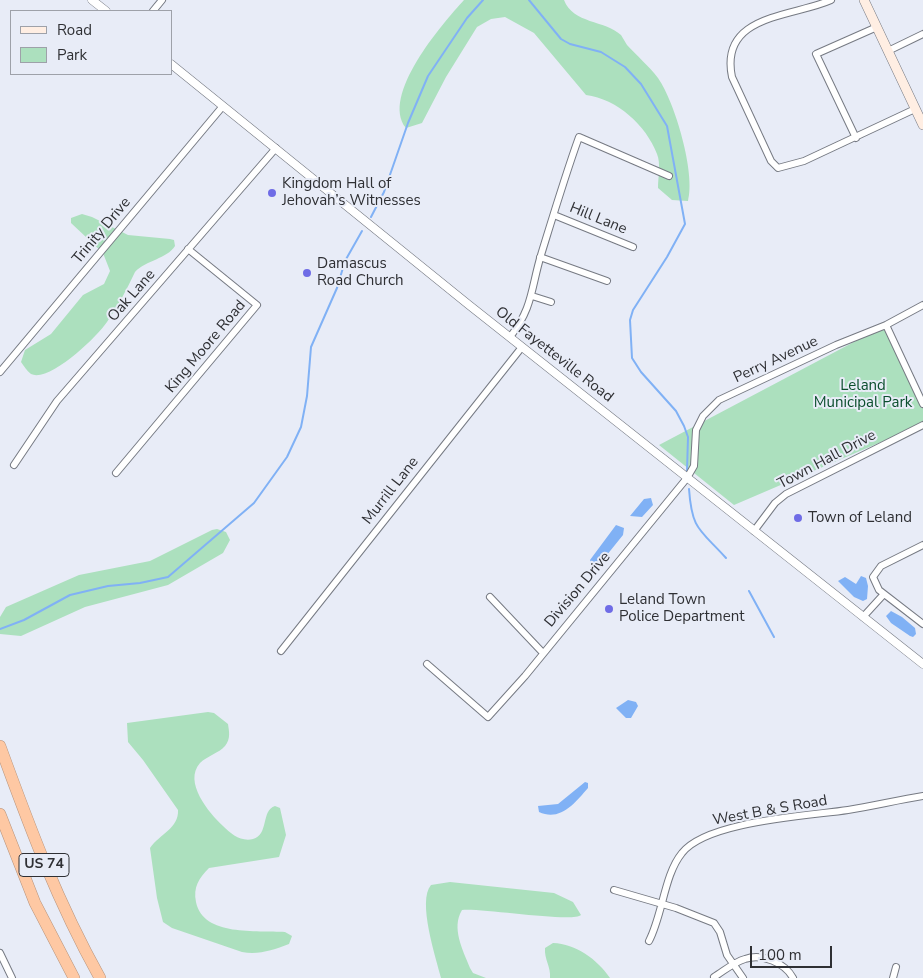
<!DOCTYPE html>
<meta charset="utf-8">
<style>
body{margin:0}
#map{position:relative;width:923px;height:978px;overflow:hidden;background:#e8ecf7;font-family:"Nunito Sans",sans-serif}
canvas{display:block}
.legend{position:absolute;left:10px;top:10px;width:162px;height:65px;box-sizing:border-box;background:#e8ecf7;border:1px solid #9ea1a9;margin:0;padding:6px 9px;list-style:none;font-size:15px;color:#2f3034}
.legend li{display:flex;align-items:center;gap:10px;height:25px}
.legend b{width:25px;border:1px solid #9ea1a9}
.scale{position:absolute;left:750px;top:946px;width:82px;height:22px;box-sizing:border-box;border:2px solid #2f3034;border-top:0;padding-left:6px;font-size:15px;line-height:18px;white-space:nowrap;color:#2f3034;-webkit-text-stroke:4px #e8ecf7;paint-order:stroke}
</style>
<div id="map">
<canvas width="923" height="978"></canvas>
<ul class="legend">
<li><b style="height:6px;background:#ffeee3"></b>Road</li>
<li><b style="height:14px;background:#ace0be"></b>Park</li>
</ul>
<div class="scale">100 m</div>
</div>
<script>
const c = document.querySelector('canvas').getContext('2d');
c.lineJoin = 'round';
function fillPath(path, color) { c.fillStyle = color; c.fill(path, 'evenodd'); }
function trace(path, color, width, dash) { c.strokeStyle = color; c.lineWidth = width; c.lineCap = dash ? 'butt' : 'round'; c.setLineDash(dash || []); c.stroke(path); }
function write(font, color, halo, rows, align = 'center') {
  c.font = font + ' "Nunito Sans",sans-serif'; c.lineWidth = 4; c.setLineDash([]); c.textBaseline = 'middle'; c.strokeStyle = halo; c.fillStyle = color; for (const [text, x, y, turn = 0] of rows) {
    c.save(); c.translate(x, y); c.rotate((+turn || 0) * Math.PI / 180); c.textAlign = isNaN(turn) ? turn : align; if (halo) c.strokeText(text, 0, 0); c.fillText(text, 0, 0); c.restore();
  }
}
fillPath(new Path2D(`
 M464,0H564C573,24 605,20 621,35C623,38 625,42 627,45C637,56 649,66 658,78C675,102 696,174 688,201L672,200L658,188C658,178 661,163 657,154C646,125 617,99 586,95L534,33L505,17L491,19L477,27L446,77L422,123L406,128C380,96 442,24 464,0Z
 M82,214L92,217L128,235L170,239L174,240L175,246C167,259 146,260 135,272C127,289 118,306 107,322C97,337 49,383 31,374C27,371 24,366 21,362L25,350L51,334L83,295L104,284L110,271L103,253L71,223V218Z
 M886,325L923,404V424L734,505L659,445Z
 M217,529L226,532L230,540L223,553L168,585L85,607L21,636L0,634V617L6,607L79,575L150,561L212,530Z
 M208,712L214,713L228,724C229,731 231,739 225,746C219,753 207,756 200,763C183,782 209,813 223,826C231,834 241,842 253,839C269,835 261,810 275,806L280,808L286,835L279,857L209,868C199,878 193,887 196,902C203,937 257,930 285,932L292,936L289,944C273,950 259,955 242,952L172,928L163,922L157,898L150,848C160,834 179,828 178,810L143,760L128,742L127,723Z
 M450,882L554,893L573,902L581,915C573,923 483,908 462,910C451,928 463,950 470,968L473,973L486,978H441C436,958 417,901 431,885Z
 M553,943C576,944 597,959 610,978H550C551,967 544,959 545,948Z`), '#ace0be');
fillPath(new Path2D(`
 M651,498L653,505L642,517L630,516L644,499Z
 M616,525L624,528L623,535L594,571L590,560Z
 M861,576L866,578L868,586L867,599L863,601L854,597L838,581L845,577L856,584Z
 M891,611L902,617L915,628L916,634L913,637L910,636L891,623L886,616Z
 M628,700L636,702L638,706L631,718H626L616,708Z
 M585,782L588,783V788C575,803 560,822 539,812L538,806L558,804Z`), '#80b1f5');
trace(new Path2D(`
 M529,0L561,39L570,44L601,52L625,67L641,84L667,126L685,224L667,257L633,310L630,320L632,358L641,372L676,411L684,426L688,437L687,471
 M371,217L384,192L408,123L428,76L467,18L483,0
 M689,489C692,531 700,529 726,558
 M749,591L774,637
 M0,629L24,620L70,595L108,586L140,583L168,577L254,503L287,457L301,427L307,396L311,347L337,288L345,261L362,231`), '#80b1f5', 2);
const minor = new Path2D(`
 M831,0C793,17 719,14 732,77L771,161L778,168L804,161L915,109
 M153,11L162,0
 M888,51L923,34
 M856,138L816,54L877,27
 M554,215L633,247
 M540,257L607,281
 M532,296L551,302
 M886,325L923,404
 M510,337C533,308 531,288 541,255C553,216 565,176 579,137L669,176
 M0,372L223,106
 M14,465L57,401L276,148
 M116,473L257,305L188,249
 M754,531L775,503L786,494L923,425
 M923,545L881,566L873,577L879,590L923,624
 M490,597L543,653
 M863,617L884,594
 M281,651L522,347
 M427,664L488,717L525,676L687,478L694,466L696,430L703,416L719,400L836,345L886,325L923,305
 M614,890L676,908L714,923L720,932L727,955L743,978
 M649,941C663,914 664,875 682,853C707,821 808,816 848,810C873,806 898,800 923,796
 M0,953L12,978
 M714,977C724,971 734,962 745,959C762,953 785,963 793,978
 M893,978L896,967`);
const tertiary = new Path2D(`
 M92,0L106,11
 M171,64L469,305L923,664`);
const secondary = new Path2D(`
 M864,0L923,125`);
const motorway = new Path2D(`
 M0,746C30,828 57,901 100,978
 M0,814L35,903L74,978`);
trace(minor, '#767a83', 8);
trace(tertiary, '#767a83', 9);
trace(secondary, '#767a83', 10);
trace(motorway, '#b6937c', 12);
trace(minor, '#fff', 6);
trace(tertiary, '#fff', 8);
trace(secondary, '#ffeee3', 9);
trace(motorway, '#fec8a3', 11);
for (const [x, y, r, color] of [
 [272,193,5,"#6f6ce6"],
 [307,273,5,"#6f6ce6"],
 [798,518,5,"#6f6ce6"],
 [609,609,5,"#6f6ce6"]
]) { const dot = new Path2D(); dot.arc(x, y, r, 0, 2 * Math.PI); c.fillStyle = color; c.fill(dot); trace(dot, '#e8ecf7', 2); }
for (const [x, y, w] of [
 [44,865,50]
]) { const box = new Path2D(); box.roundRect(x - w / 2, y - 11.5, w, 23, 4); c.fillStyle = '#e8ecf7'; c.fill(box); trace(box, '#2f3034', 1); }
write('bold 14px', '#2f3034', null, [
 ["US 74",44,865]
]);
write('15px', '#2f3034', '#e8ecf7', [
 ["Kingdom Hall of",282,184],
 ["Jehovah’s Witnesses",282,201],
 ["Damascus",317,264],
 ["Road Church",317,281],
 ["Town of Leland",808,518],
 ["Leland Town",619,600],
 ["Police Department",619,617]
], 'left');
write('15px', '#2f3034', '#e8ecf7', [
 ["Hill Lane",598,219,22],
 ["Trinity Drive",102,231,-50],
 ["Oak Lane",132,296,-49],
 ["King Moore Road",206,347,-50],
 ["Old Fayetteville Road",554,355,38],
 ["Perry Avenue",776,360,-25],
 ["Town Hall Drive",827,460,-28],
 ["Murrill Lane",391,491,-52],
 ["Division Drive",578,590,-50],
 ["West B & S Road",770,811,-10]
]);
write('15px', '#0b4e2d', '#e8ecf7', [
 ["Leland",863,386],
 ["Municipal Park",863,403]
]);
</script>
